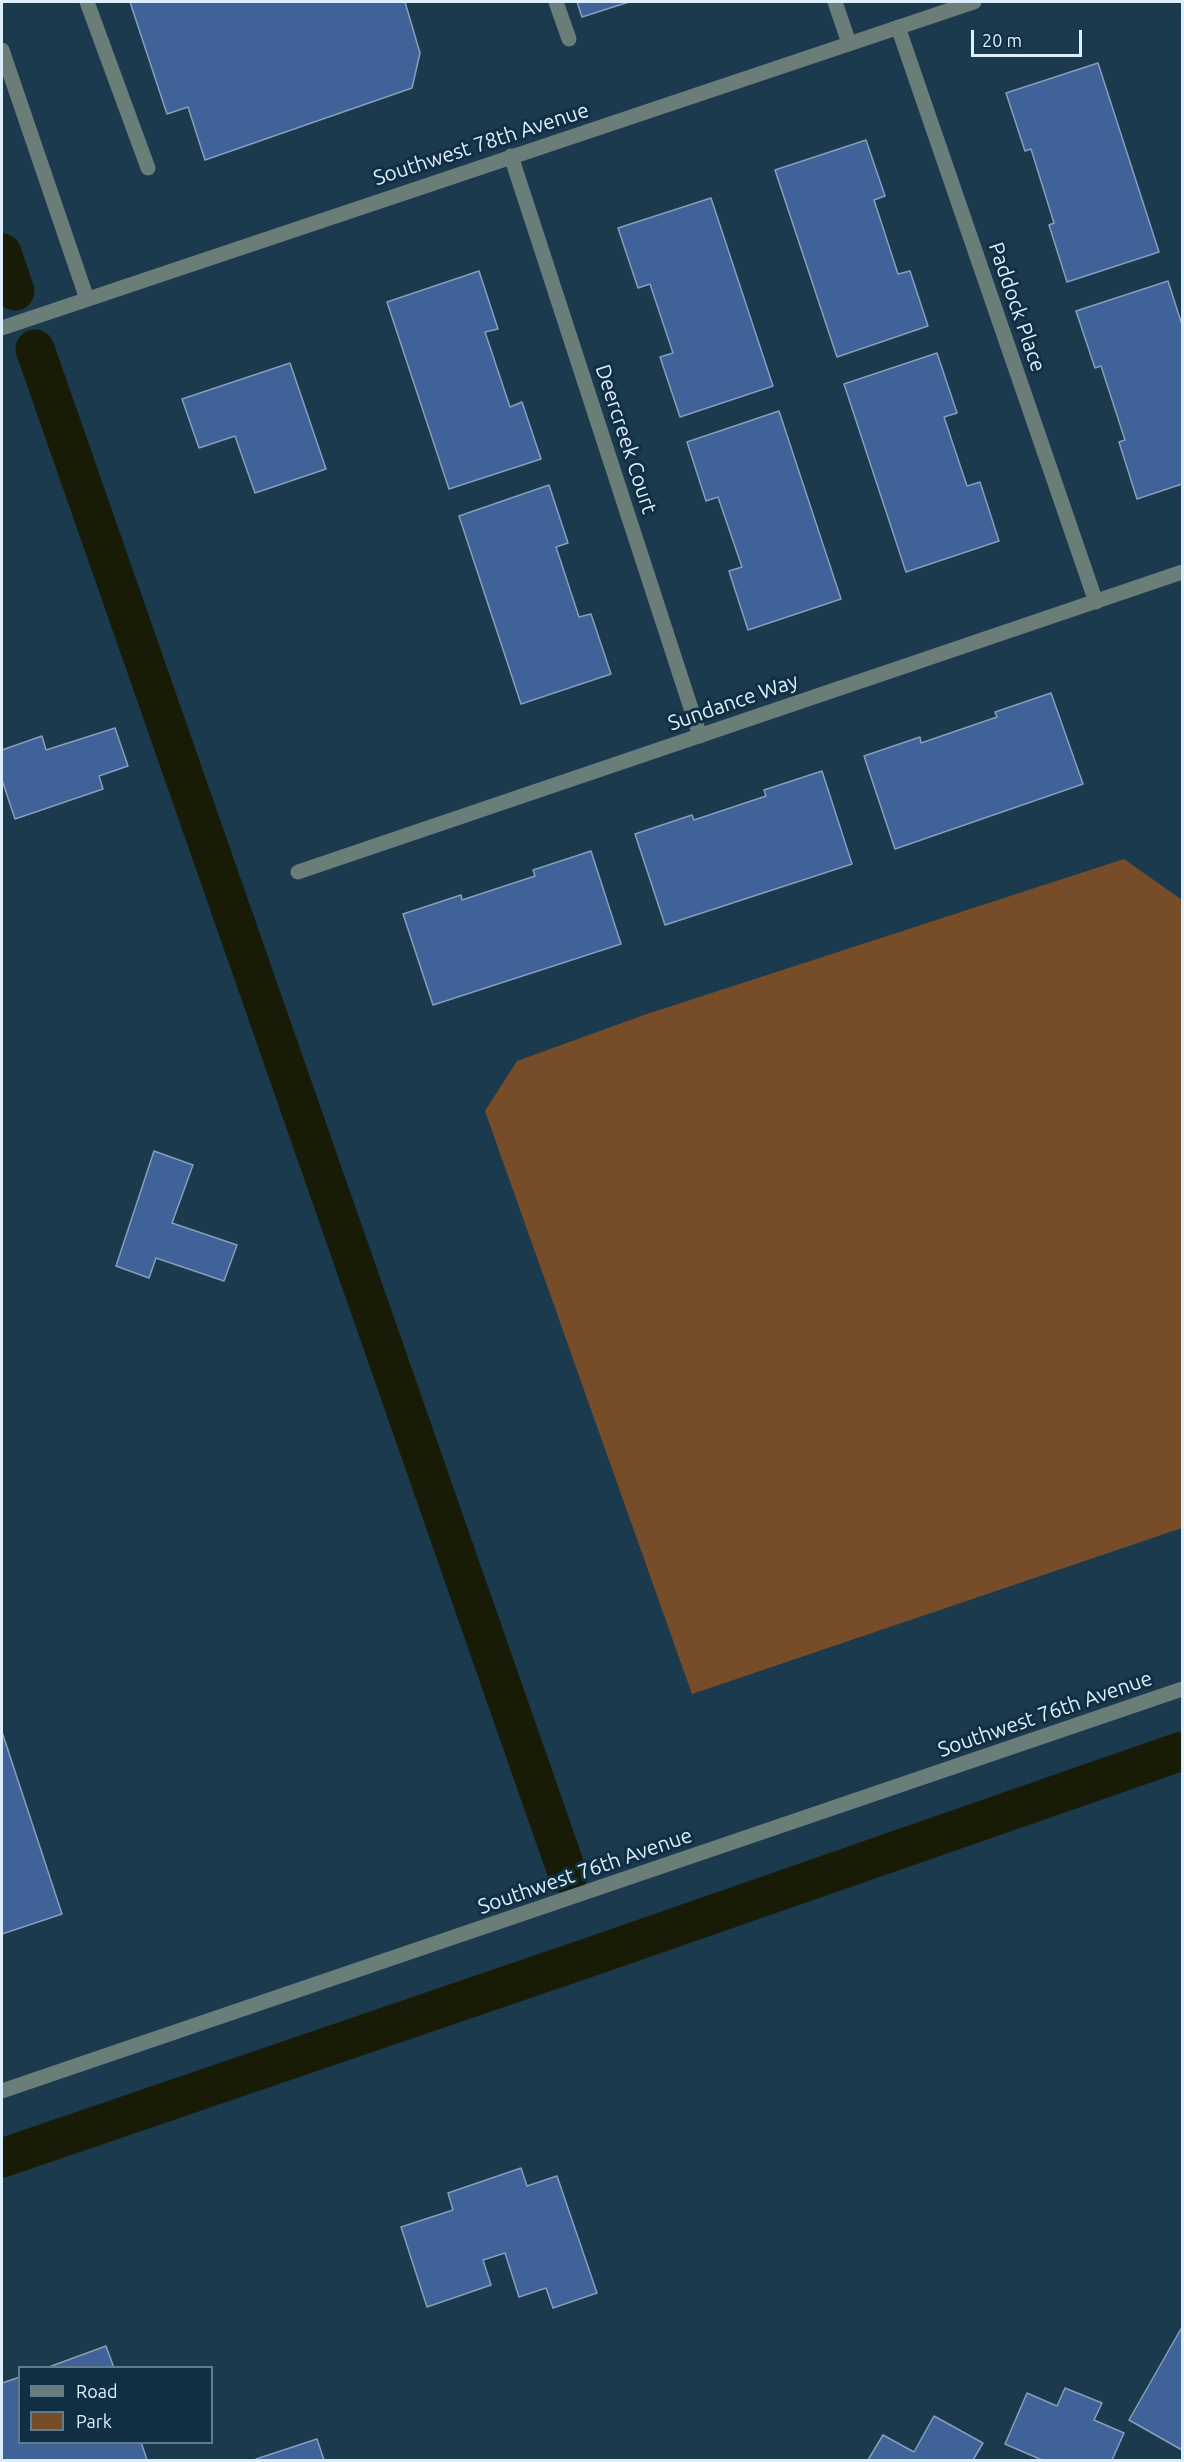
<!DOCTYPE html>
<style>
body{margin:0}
#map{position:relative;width:1184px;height:2462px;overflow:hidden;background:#1b3a4d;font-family:Ubuntu,sans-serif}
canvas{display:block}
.frame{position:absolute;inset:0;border:3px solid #ddeffc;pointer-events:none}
.legend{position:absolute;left:18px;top:2366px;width:195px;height:78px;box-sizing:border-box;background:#102f43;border:2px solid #627c8d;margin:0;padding:8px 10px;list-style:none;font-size:18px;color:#ddeffc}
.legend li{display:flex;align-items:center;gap:12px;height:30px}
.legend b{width:30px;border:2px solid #627c8d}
.scale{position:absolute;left:971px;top:30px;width:111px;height:27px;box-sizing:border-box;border:3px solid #ddeffc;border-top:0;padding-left:8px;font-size:18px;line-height:21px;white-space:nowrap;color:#ddeffc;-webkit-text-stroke:4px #102f43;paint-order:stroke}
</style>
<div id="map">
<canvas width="1184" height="2462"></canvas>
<div class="frame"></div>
<ul class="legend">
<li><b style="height:8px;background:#6b7d79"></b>Road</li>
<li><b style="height:16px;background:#774d29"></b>Park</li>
</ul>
<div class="scale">20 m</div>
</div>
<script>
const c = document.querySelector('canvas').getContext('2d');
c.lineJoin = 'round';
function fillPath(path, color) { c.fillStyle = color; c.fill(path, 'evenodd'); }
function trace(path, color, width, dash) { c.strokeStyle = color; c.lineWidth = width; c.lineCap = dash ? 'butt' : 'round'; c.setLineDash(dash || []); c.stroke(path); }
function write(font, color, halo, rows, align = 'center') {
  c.font = font + ' Ubuntu,sans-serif'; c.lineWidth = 6; c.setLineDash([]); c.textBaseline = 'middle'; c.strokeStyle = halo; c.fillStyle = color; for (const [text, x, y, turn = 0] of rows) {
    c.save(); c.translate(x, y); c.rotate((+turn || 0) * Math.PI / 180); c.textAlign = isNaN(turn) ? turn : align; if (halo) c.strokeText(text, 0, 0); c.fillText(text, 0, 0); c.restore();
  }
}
fillPath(new Path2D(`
 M1124,859L1182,900V1528L692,1694L485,1111L517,1061L644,1015Z`), '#774d29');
trace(new Path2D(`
 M2,253L15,291
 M35,349L568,1875
 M2,2158L596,1955L1182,1751`), '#181c06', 39);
const building = new Path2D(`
 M130,2H405L420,53L412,88L205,160L188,107L167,114Z
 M577,2H629L582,17Z
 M1098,63L1159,252L1067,282L1049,225L1054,223L1031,149L1025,151L1006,93Z
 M866,140L885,196L874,200L898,274L910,271L928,326L837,357L775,170Z
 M711,198L773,386L680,417L660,357L673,353L650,284L638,288L618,228Z
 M479,271L498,329L485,332L510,407L522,402L541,459L449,489L387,302Z
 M1168,281L1182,325V484L1137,499L1119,442L1125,440L1101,366L1095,368L1076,311Z
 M937,353L957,413L944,417L967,486L980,482L999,541L906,572L844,384Z
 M290,363L326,469L255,493L235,436L199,448L182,399Z
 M779,411L841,599L748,630L729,571L742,567L718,497L706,501L687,442Z
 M549,485L568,543L556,547L579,617L591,614L611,674L521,704L459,516Z
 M1051,693L1083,784L895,849L864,756L920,737L921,743L997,717L995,712Z
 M115,728L128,766L99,776L103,789L15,819L2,780V750L42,736L46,750Z
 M822,771L852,864L665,925L635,834L692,815L694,820L766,796L764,790Z
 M591,851L621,944L433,1005L403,914L461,895L462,900L535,876L533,870Z
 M154,1151L193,1165L172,1223L237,1245L224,1281L156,1258L149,1278L116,1266Z
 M2,1732L62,1914L2,1934Z
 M521,2168L527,2186L557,2176L597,2293L553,2308L546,2288L519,2297L505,2253L483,2260L491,2285L427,2307L401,2227L453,2210L448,2193Z
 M1182,2327V2450L1129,2420Z
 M106,2346L114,2368H46Z
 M20,2377V2442H141L147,2460H2V2383Z
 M1065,2388L1102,2403L1094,2420L1124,2433L1112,2460H1042L1005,2444L1027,2393L1057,2406Z
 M934,2416L983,2443L973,2460H868L883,2435L914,2452Z
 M317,2439L324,2460H256V2459Z`);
fillPath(building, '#3f6299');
trace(building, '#899dbc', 1.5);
trace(new Path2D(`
 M87,2L148,168
 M556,2L569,39
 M835,2L849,43
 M898,27L1096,602
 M2,50L87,299
 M511,156L700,736
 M2,328L974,2
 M298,872L1182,572
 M2,2091L1182,1689`), '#6b7d79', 15);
write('21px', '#ddeffc', '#102f43', [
 ["Southwest 78th Avenue",481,144,-18],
 ["Paddock Place",1017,307,71],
 ["Deercreek Court",626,439,72],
 ["Sundance Way",733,702,-19],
 ["Southwest 76th Avenue",1045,1714,-19],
 ["Southwest 76th Avenue",585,1871,-19]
]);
</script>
